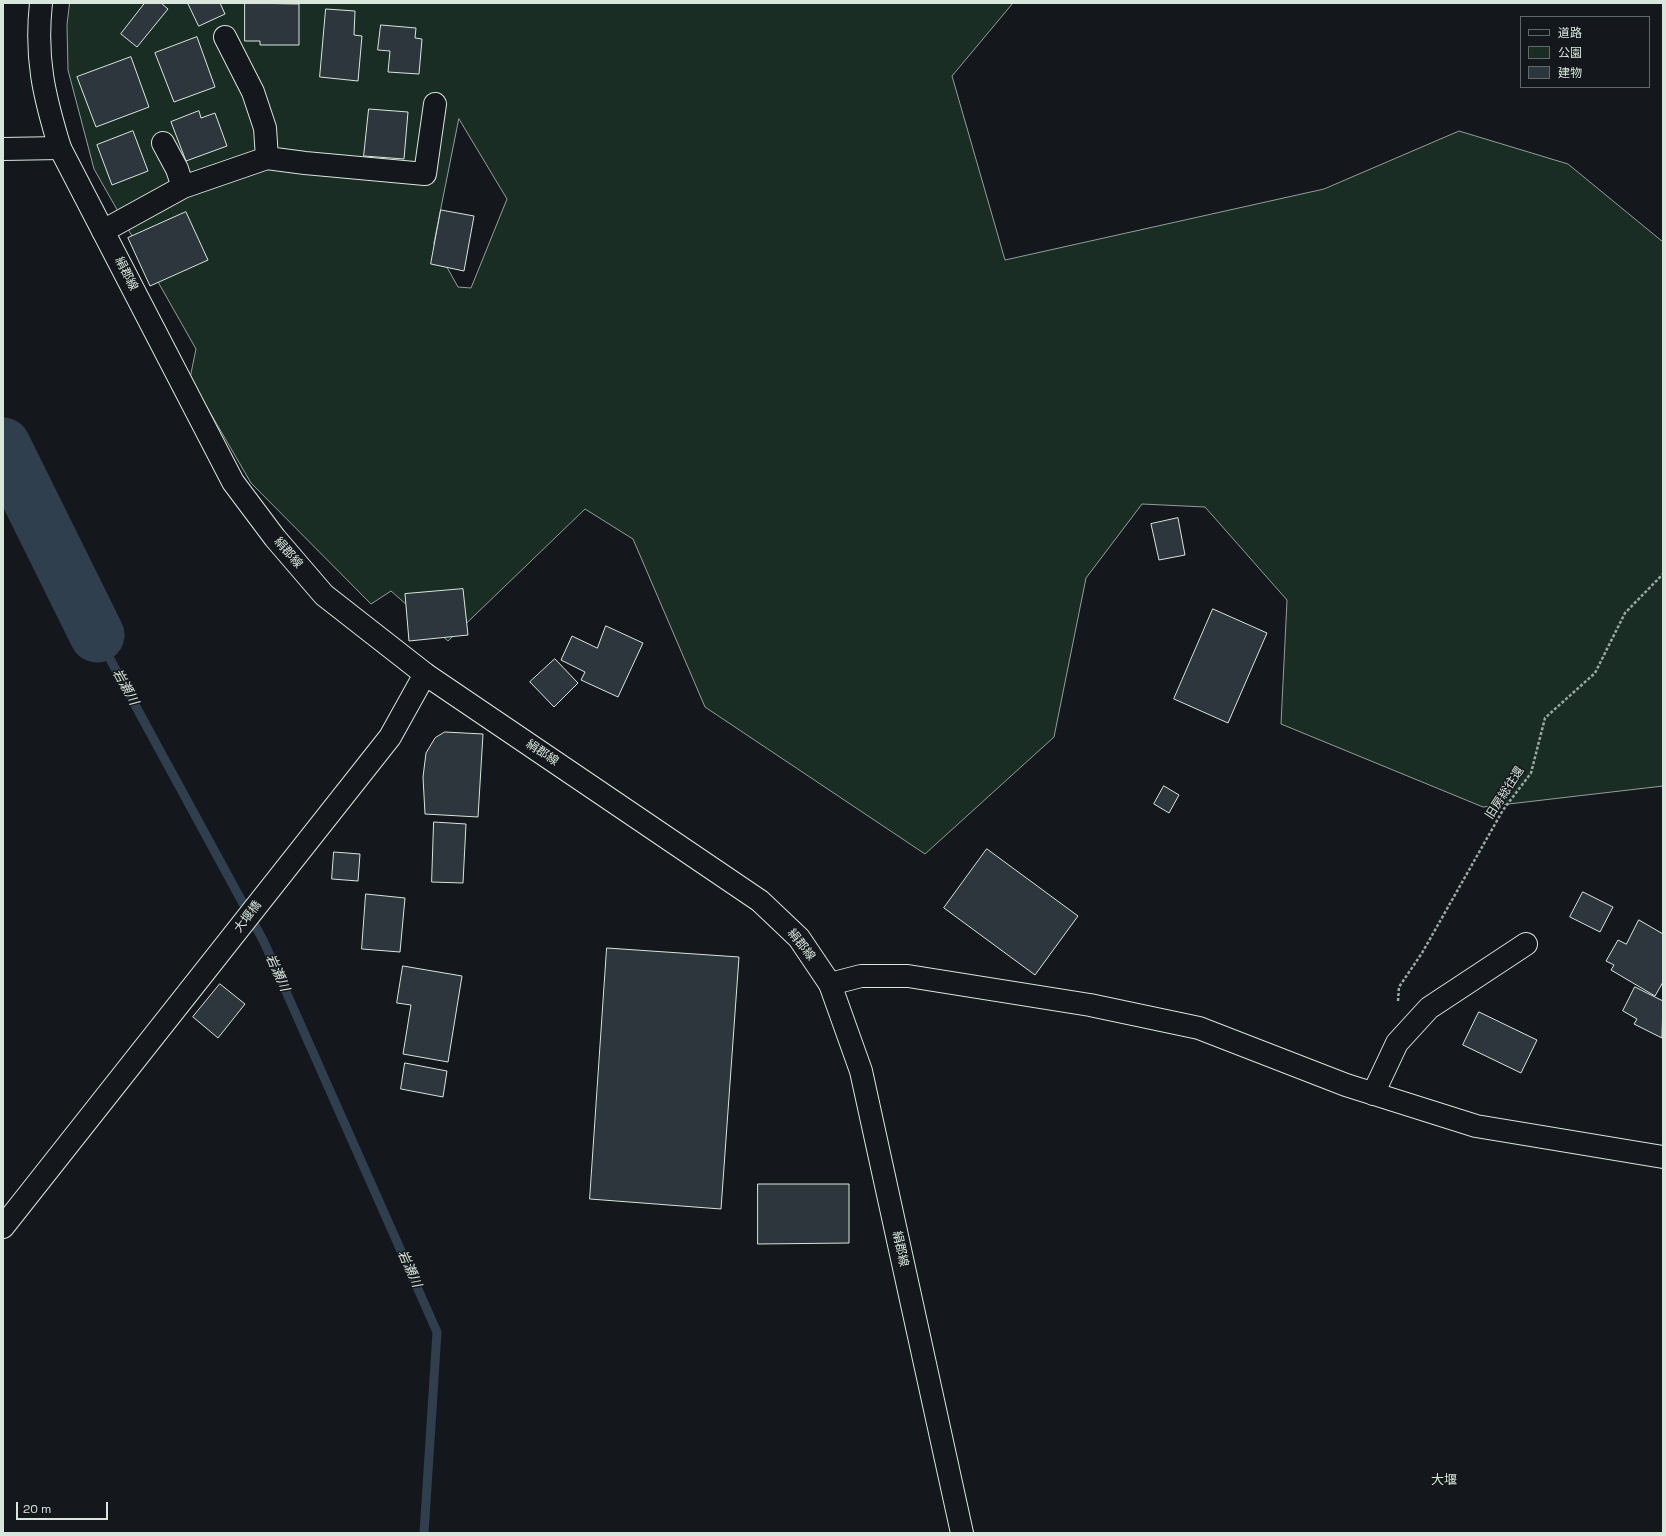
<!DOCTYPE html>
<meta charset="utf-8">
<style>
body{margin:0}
#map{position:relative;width:1666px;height:1536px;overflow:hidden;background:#14181c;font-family:"Space Grotesk","Noto Sans JP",sans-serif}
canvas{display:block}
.frame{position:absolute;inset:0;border:4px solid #d8e6dc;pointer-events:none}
.legend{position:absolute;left:1520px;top:16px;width:130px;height:72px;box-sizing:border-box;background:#14181c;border:1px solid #626a69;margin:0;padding:5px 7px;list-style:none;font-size:12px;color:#d8e6dc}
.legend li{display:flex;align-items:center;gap:8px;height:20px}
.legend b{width:20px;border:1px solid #626a69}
.scale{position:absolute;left:16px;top:1502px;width:92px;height:18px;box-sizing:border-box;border:2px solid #d8e6dc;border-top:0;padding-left:5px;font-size:12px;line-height:14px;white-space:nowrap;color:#d8e6dc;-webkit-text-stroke:3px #14181c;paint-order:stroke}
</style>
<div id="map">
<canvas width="1666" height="1536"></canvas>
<div class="frame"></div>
<ul class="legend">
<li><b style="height:5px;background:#14181c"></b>道路</li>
<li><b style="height:11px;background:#1a2d24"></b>公園</li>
<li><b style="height:11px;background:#2c363c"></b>建物</li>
</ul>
<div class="scale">20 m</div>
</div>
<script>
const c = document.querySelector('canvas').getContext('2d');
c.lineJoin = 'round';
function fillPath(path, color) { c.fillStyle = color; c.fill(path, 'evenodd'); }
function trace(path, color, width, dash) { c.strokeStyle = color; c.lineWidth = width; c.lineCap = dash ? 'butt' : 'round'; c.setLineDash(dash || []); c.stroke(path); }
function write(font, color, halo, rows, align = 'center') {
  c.font = font + ' "Space Grotesk","Noto Sans JP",sans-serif'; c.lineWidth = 3; c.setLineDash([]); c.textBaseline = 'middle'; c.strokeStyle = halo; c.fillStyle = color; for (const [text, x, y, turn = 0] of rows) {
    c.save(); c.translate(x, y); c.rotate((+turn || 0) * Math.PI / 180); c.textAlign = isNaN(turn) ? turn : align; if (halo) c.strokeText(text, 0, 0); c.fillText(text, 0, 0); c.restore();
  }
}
const green = new Path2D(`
 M70,3H1013L952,76L1005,260L1324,189L1459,131L1568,164L1663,242V786L1483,807L1281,724L1287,600L1205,507L1142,504L1086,578L1054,737L925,854L705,707L633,539L585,509L448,641L391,591L371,604L251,483L190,378L196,349L94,169L68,70L67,25ZM459,119L507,199L471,288L458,287L434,244Z`);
fillPath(green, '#1a2d24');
trace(green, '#939e99', 1);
trace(new Path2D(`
 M97,635L264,942L437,1332L424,1533`), '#2f3f4d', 9);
trace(new Path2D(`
 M3,445L97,635`), '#2f3f4d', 55);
const building = new Path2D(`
 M145,3H161L168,9L137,47L121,34Z
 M188,3H220L225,14L199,26Z
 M245,3L299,4V45H260V41H245Z
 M326,9L355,11L354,35L362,36L358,81L320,77Z
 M381,25L416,28L415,38L422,39L419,74L388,72L390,51L378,50Z
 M197,37L215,87L174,102L155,53Z
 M131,57L149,107L96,127L77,77Z
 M369,109L408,112L404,159L364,156Z
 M199,111L201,118L215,113L227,146L186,161L171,122Z
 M133,131L148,171L112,185L97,145Z
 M441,210L474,216L464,271L431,264Z
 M186,212L208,260L150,286L128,238Z
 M1178,518L1185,555L1159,560L1151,524Z
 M463,589L468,635L409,641L405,594Z
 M1213,609L1267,633L1228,723L1174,699Z
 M606,626L643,643L618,697L581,680L585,672L561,660L572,636L597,648Z
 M555,659L578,683L554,707L530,682Z
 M445,732L483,734L478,817L425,814L423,777L426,753L435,738Z
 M1164,786L1179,795L1169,813L1154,804Z
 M434,822L466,824L463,883L432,882Z
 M987,849L1078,916L1035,975L944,908Z
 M334,852L360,854L358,881L332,879Z
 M1583,892L1613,907L1600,932L1570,917Z
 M366,894L405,898L400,952L362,949Z
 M1639,920L1663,934V982L1655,996L1611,970L1614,965L1606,961L1618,940L1626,944Z
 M607,948L739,957L721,1209L590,1199Z
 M403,966L462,976L448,1062L403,1054L411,1005L397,1003Z
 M220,984L245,1004L218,1038L193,1017Z
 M1635,987L1663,1001L1662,1038L1634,1024L1637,1019L1623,1011Z
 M1479,1012L1537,1040L1521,1073L1463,1045Z
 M405,1063L447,1071L443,1097L401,1089Z
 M758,1184H849V1243L758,1244Z`);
fillPath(building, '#2c363c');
trace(building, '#d8e6dc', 1);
const minor = new Path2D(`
 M163,143L177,169L183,187
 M3,149L60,148
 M267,158L305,163L425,174L435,104
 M103,231L183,187L267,158L265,128L253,92L225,37
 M830,984L861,976H908L1090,1005L1199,1028L1346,1085L1476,1126L1663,1157
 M1373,1094L1397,1043L1429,1008L1526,944
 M3,1227L390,737L425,674`);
const major = new Path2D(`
 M41,3C35,58 44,96 60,148L233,482L275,538L324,595L425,674L760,901L799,938L830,984L861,1071L962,1533`);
trace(minor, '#d8e6dc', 24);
trace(major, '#d8e6dc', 24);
trace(new Path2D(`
 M1398,1001L1399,987L1422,953L1503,810L1531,773L1545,718L1595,673L1625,613L1663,574`), '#9da8a2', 2.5, [3, 2]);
trace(minor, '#14181c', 22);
trace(major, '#14181c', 22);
write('12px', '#d8e6dc', '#14181c', [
 ["絹郡線",126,274,63],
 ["絹郡線",288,553,49],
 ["絹郡線",542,753,34],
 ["旧房総往還",1505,793,-57],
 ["大堰橋",248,917,-53],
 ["絹郡線",801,945,52],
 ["絹郡線",900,1249,78]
]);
write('italic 13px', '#d8e6dc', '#14181c', [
 ["岩瀬川",125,687,61],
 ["岩瀬川",277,973,66],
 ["岩瀬川",409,1269,66]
]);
write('13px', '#d8e6dc', '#14181c', [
 ["大堰",1444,1480]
]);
</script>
